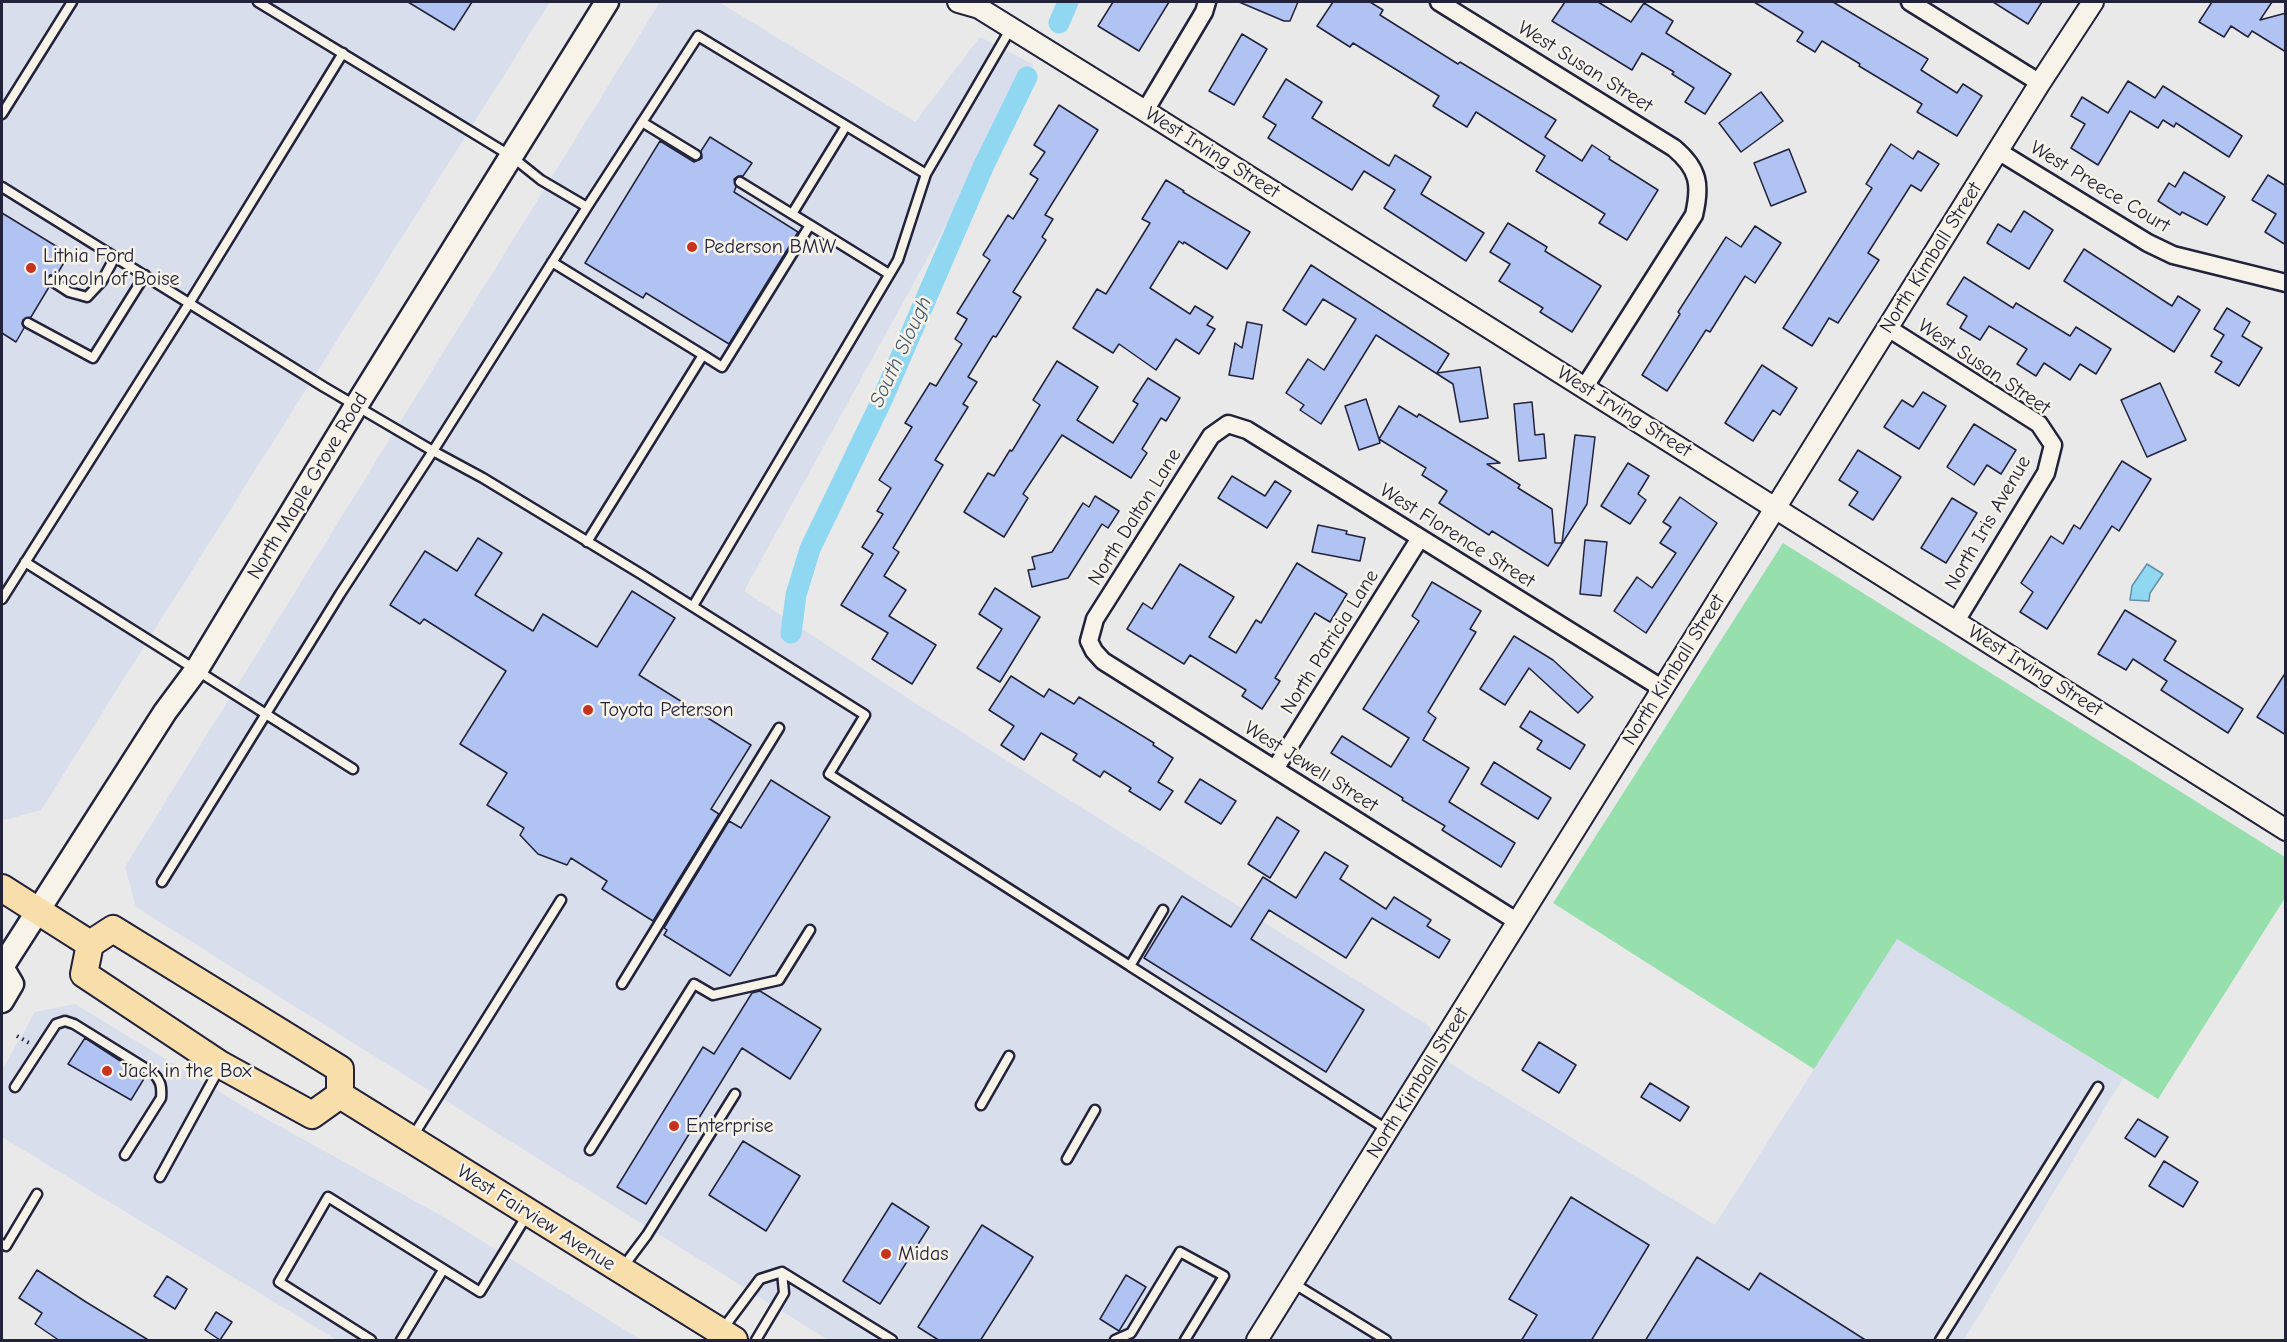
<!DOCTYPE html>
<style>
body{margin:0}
#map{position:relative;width:2287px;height:1342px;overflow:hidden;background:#e9e9ea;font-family:"Comic Neue",sans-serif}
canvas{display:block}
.frame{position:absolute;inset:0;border:3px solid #22223b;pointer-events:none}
</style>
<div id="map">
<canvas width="2287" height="1342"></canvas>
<div class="frame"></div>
</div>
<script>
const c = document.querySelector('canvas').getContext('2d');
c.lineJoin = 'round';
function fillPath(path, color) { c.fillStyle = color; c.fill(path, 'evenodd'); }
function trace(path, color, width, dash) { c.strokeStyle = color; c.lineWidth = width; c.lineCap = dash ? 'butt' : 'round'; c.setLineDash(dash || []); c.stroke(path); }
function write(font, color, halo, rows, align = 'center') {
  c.font = font + ' "Comic Neue",sans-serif'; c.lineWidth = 5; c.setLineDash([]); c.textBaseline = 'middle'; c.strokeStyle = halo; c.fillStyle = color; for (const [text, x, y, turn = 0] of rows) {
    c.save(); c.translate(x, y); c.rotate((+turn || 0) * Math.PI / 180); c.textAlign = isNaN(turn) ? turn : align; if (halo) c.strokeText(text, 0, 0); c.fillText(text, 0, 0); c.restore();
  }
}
fillPath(new Path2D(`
 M2,2H550L41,810L5,820L2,818Z
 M660,2H719L915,122L980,37L1034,65L744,591L920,706L1429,1026L1451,1064L1715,1225L1897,938L2123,1078L1964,1340H828L136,907L125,867Z
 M75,1004L241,1105L442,1216L641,1340H337L2,1137V1070L35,1012Z`), '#d8deec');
fillPath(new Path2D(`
 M1783,543L2285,857V898L2158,1099L1897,939L1814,1069L1553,903Z`), '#97e0ae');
const water = new Path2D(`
 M2147,564L2163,574L2150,593L2149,601L2130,600L2132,586Z`);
fillPath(water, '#90d8f2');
trace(water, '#648fa9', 1.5);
trace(new Path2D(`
 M1059,23L1068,2
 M791,633L796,595L810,549L882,400L984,165L1027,77`), '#90d8f2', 21);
const building = new Path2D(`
 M408,2H472L454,30Z
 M1113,2H1169L1139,51L1098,26Z
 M1239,2H1298L1290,21H1284Z
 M1333,2H1370L1383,10L1380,15L1458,64L1460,62L1556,120L1545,137L1582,161L1592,145L1610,157L1609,159L1658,190L1627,240L1599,223L1605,214L1536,171L1545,156L1476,112L1467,127L1433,106L1439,96L1353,43L1350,47L1317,26Z
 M1565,2H1598L1631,22L1644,3L1673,21L1666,33L1731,74L1705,114L1685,102L1694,88L1672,74L1674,72L1642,53L1632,70L1552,21Z
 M1754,2H1833L1928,59L1921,70L1957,93L1963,84L1982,96L1957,136L1917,112L1922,104L1859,66L1860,64L1822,41L1815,52L1797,41L1803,32Z
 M1993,2H2042L2028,24Z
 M2212,2H2272L2260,20L2286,13V52L2252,31L2248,37L2231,26L2224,37L2199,22Z
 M1242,34L1267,49L1234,105L1209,91Z
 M1286,79L1322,102L1312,118L1389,166L1395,155L1431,177L1421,194L1484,233L1466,261L1384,208L1395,190L1364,171L1352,190L1268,138L1276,125L1263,117Z
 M2128,81L2155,98L2163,86L2242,136L2229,157L2176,123L2174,127L2163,120L2158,128L2130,111L2098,165L2071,148L2085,124L2071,116L2082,97L2108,113Z
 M1761,92L1783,121L1741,152L1719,123Z
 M1059,105L1098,130L1045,215L1053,219L1042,237L1046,240L1013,292L1021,297L996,337L993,336L968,377L977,382L963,404L968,407L935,460L943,465L893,548L899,552L884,576L906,590L889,616L936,645L912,684L872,659L888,633L841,605L873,554L862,547L883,514L877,511L891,488L879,480L912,427L905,423L930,383L936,386L962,344L955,339L967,319L957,313L990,260L983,255L1008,215L1013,219L1038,179L1030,174L1045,152L1034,145Z
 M710,137L752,163L743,176H738L734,179L736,187L734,192L798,232L729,344L646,293L643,298L585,263L660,141L694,162L702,158L701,151Z
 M1891,144L1913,159L1918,151L1939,164L1921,191L1911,185L1868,253L1879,260L1838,323L1829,318L1812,346L1783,328L1872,188L1866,184Z
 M1789,149L1806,192L1771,206L1754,163Z
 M2184,172L2225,197L2207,225L2182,212L2180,215L2158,201L2169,183L2175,187Z
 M2268,175L2286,186V245L2265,232L2276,214L2252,200Z
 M1166,180L1184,191L1183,192L1250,232L1227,269L1184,242L1183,244L1179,241L1150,288L1190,314L1195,306L1213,317L1207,325L1215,329L1199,354L1176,339L1156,370L1119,344L1113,353L1073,328L1097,289L1106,294L1150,223L1142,219Z
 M2024,211L2053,230L2029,269L1987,243L1998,224L2011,232Z
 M2,213L69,254L56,276L50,275L46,278V283L49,287L31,317L23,320L22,324L24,328L16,342L2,333Z
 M1508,223L1547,247L1545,251L1601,286L1572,332L1540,312L1543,308L1499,281L1510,264L1490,252Z
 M1755,226L1781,243L1755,283L1745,276L1710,332L1706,330L1667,391L1642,375L1680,314L1678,312L1726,237L1741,247Z
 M2084,249L2172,306L2178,296L2200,310L2174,352L2064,281Z
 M1311,265L1449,354L1437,373L1480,367L1488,418L1460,422L1453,384L1376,335L1321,424L1300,410L1304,405L1286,393L1308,359L1324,370L1356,319L1323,299L1306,325L1283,310Z
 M1964,277L2013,308L2016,303L2070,336L2076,327L2111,349L2096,374L2080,364L2070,380L2044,363L2036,376L2017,364L2027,349L1989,326L1980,340L1960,328L1967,316L1947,304Z
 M2227,308L2250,322L2242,336L2262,348L2239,386L2215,372L2222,362L2211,356L2224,335L2214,329Z
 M1247,322L1262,325L1253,379L1229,375L1235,343L1242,348Z
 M1057,361L1098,387L1077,420L1113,443L1138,404L1133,401L1148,378L1180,398L1166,421L1161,418L1142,449L1147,453L1131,478L1062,435L1023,494L1028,498L1004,537L964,512L988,473L994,476L1010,450L1012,451L1040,405L1033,400Z
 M1762,365L1797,388L1780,415L1773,410L1753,441L1725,423Z
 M2160,383L2186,440L2147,457L2121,400Z
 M1923,392L1946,406L1919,449L1884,427L1902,400L1913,407Z
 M1366,399L1379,439L1399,406L1417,417L1419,414L1500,463L1487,464L1520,485L1518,488L1552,509L1555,543H1562L1575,435L1595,437L1587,504L1548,566L1492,531L1489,535L1439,503L1447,491L1422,475L1426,468L1379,439L1380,443L1359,450L1345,406Z
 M1532,402L1535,435L1544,434L1546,458L1519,461L1514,404Z
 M1974,424L2016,450L2001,474L1987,465L1974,485L1947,467Z
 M1858,450L1901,477L1873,520L1849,505L1858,492L1839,480Z
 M2122,461L2151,479L2119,531L2112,526L2047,629L2020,612L2033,592L2021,583L2051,536L2063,544L2074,525L2080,529Z
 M1628,463L1649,476L1638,494L1646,500L1630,524L1601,506Z
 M1232,476L1265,496L1275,481L1291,491L1267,528L1218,498Z
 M1095,496L1119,511L1108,528L1102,524L1068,578L1032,587L1028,570L1035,569L1032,557L1052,552L1083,503L1089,507Z
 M1680,497L1717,523L1646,633L1614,611L1637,577L1652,588L1676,553L1660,543L1671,527L1663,522Z
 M1952,498L1977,513L1946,563L1921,548Z
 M1318,525L1347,531L1346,534L1365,538L1360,561L1312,552Z
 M478,538L502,553L475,595L533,631L543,614L597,647L632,591L675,618L639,675L751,745L711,809L719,814L653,921L602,889L607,881L571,858L567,865L538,854L520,835L524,828L487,805L507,773L460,744L506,671L424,619L420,624L390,605L425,551L457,571Z
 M1585,540L1607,542L1601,596L1580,594Z
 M1297,563L1347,594L1330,622L1315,613L1275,678L1280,681L1262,709L1242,696L1246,690L1190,655L1184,664L1127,629L1143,603L1152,609L1180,564L1234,597L1209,637L1236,653L1256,620L1261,623Z
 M1432,582L1481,611L1470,629L1476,632L1428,712L1436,718L1423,740L1469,768L1449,802L1515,843L1501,867L1442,830L1445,826L1402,800L1403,798L1331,753L1342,736L1391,767L1409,738L1363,709L1419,621L1412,616Z
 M995,588L1040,617L1000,682L977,668L1002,629L979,614Z
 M2125,610L2176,641L2164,660L2243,709L2228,733L2161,690L2167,681L2133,659L2126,670L2098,654Z
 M1514,636L1553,660L1593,697L1578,713L1529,668L1505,705L1480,689Z
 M2286,672V735L2257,717Z
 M1011,676L1044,697L1049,689L1074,704L1079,697L1154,743L1153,745L1173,758L1158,782L1173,791L1160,810L1129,791L1131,788L1104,771L1100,777L1073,760L1077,754L1041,733L1024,760L1001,745L1014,726L989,710Z
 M1530,711L1585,745L1570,769L1537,749L1542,741L1520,727Z
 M1494,762L1551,798L1538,819L1481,784Z
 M1200,779L1236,801L1221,824L1185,802Z
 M771,780L830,817L730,976L664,935L667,930L664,928L729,821L741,828Z
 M1277,817L1299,831L1270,878L1248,864Z
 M1325,852L1348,866L1340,879L1386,909L1394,897L1431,920L1427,926L1450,940L1439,958L1372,918L1346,958L1269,910L1251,939L1364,1010L1326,1072L1144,958L1182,896L1231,927L1263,877L1296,898Z
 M760,991L821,1029L790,1079L742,1048L646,1204L617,1187L703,1047L714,1054L752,993Z
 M85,1038L145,1077L131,1100L68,1064Z
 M1539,1042L1576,1065L1559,1093L1522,1070Z
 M1650,1083L1689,1107L1680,1121L1641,1097Z
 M2138,1119L2168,1137L2155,1157L2125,1138Z
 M743,1141L800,1176L766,1231L709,1195Z
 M2164,1161L2198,1182L2183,1207L2149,1186Z
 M1571,1197L1649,1245L1591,1341H1521L1537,1315L1509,1299Z
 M892,1203L929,1227L880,1304L843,1281Z
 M982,1225L1033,1257L980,1341H940L918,1327Z
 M1697,1257L1749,1290L1760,1273L1867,1341H1645Z
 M37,1270L86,1302L150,1341H60L35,1324L42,1313L19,1298Z
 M1126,1275L1146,1287L1119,1331L1100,1319Z
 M167,1276L187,1289L175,1309L154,1296Z
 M216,1312L232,1322L220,1340L205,1330Z`);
fillPath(building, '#b0c3f2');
trace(building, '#22223b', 1.5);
const service = new Path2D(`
 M258,2L511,156L541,180L587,207L698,36L926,174L1011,28
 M2,114L72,2
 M642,122L696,155
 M740,182L792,214
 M2,187L324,387L433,451L587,207
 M810,225L889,274
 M552,262L703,355
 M52,281L69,292L87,297L102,281L115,257
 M28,323L93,358L145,275
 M587,542L703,355L722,367L810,225L792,214L846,126
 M25,562L353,769
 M2,599L190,302L343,53
 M693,606L898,260L926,174
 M162,882L340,594L433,451L483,478L641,574L865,715L829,774L1130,966
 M1163,910L1130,966L1388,1130
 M622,984L779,728
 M15,1087L56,1024L65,1021L74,1024L153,1073C161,1081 162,1087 161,1098L125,1155
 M981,1105L1009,1056
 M413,1136L561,900
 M590,1150L694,984L713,995L779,980L810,930
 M1067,1159L1095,1110
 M160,1177L220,1067
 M2,1244L6,1246L37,1194
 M623,1267L647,1235L735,1094
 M782,1272L892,1340
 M1293,1283L1386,1340
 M722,1330L760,1279L782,1272
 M371,1340L279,1282L328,1197L480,1292L527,1215
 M401,1340L443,1270
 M756,1340L784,1293L782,1272
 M1115,1340L1131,1333L1180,1252L1224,1276L1185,1340
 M1940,1340L2098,1087`);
const minor = new Path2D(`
 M1439,2L1674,148C1699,169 1701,185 1694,215L1584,388
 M1910,2L2040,83
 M1145,111L1204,12L1207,2
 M1998,151L2148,243L2173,255L2286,283
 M1888,328L2039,424L2053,445L2046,473L1956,621
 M1275,769L1420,538
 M1518,922L1103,661L1094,651L1089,641L1095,619L1211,436L1228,424L1247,430L1663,689`);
const tertiary = new Path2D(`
 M958,2L979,8L1145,111L2286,830
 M1257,1340L2040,83L2093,2`);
const secondary = new Path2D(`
 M2,967L165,712L197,669L356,406L607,2
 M2,1001L12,984L2,967`);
const primary = new Path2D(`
 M2,888L90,944
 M113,929L340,1069V1095L312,1115L221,1065L84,974L90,944Z
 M340,1095L734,1340`);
trace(service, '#22223b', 13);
trace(minor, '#22223b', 21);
trace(tertiary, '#22223b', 24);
trace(secondary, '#22223b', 27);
trace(primary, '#22223b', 30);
trace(new Path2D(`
 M17,1036L29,1043`), '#22223b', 4, [1.5, 4.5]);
trace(service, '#f7f3e8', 8);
trace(minor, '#f7f3e8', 16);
trace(tertiary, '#f7f3e8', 20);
trace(secondary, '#f7f3e8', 22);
trace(primary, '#f8deab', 26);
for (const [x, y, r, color] of [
 [692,247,6,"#c8321e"],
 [31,268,6,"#c8321e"],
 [588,710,6,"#c8321e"],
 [107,1071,6,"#c8321e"],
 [674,1126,6,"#c8321e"],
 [886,1254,6,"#c8321e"]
]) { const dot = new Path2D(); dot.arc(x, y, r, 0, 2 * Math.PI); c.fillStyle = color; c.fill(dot); trace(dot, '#f7f3e8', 2); }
write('20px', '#22223b', '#f7f3e8', [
 ["West Susan Street",1585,67,32],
 ["West Irving Street",1212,153,32],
 ["West Preece Court",2100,187,31],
 ["North Kimball Street",1931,258,-58],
 ["West Susan Street",1984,367,34],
 ["West Irving Street",1624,412,32],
 ["North Maple Grove Road",308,486,-59],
 ["North Dalton Lane",1135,517,-58],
 ["North Iris Avenue",1988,523,-60],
 ["West Florence Street",1457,536,32],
 ["North Patricia Lane",1330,642,-58],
 ["North Kimball Street",1674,670,-58],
 ["West Irving Street",2035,671,32],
 ["West Jewell Street",1311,767,32],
 ["North Kimball Street",1418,1083,-58],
 ["West Fairview Avenue",536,1218,32]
]);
write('20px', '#22223b', '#f7f3e8', [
 ["Pederson BMW",704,247],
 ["Lithia Ford",43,256],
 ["Lincoln of Boise",43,279],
 ["Toyota Peterson",600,710],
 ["Jack in the Box",119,1071],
 ["Enterprise",686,1126],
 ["Midas",898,1254]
], 'left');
write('italic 21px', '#435972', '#f7f3e8', [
 ["South Slough",901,352,-65]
]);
</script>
